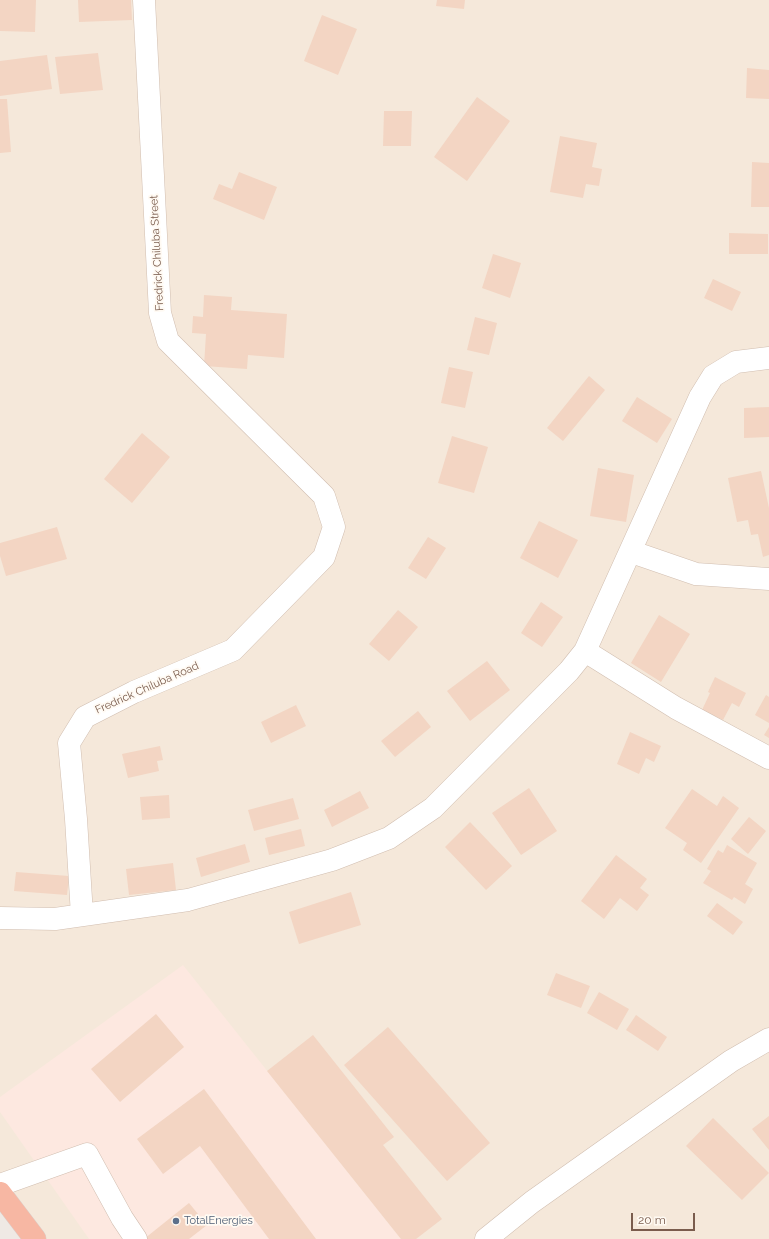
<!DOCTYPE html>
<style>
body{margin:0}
#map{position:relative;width:769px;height:1239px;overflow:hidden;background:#fdf6ec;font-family:Raleway,sans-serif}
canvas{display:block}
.scale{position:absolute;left:631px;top:1213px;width:64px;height:18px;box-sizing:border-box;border:2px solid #7a5c4d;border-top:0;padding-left:5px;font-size:12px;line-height:14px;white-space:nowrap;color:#7a5c4d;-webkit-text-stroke:3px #fffaf3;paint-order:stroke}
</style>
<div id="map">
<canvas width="769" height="1239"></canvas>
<div class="scale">20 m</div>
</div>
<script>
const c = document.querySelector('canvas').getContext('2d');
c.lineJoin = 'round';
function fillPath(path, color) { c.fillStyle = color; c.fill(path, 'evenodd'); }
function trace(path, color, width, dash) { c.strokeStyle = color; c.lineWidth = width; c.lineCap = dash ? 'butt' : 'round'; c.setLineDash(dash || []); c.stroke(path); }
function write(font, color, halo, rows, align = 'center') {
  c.font = font + ' Raleway,sans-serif'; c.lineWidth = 3.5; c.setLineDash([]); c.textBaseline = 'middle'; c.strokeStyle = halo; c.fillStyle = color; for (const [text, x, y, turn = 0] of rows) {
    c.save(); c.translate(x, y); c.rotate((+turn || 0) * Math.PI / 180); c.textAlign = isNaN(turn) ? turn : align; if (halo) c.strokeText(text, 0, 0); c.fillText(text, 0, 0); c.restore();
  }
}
fillPath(new Path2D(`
 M0,0H769V1239H35L0,1193Z`), '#f5e8da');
fillPath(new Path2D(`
 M183,965L401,1239H89L0,1112V1097Z`), '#fde8e0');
fillPath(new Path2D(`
 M0,1188L38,1239H0Z`), '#efe9e4');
fillPath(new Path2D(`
 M0,0H36L35,32L0,31Z
 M78,0H131L132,20L79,22Z
 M437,0H465L464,9L436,6Z
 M322,15L357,29L338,75L304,61Z
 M98,53L103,90L60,94L55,57Z
 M47,55L52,89L0,96V61Z
 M747,68L769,70V99L746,98Z
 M477,97L510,121L467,181L434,157Z
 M0,99H7L11,152L0,153Z
 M384,111H412L411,146H383Z
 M560,136L597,143L592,167L602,169L599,186L586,184L583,198L550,192Z
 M752,162L769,163V207H751Z
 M239,172L277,187L264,220L213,199L219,184L232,189Z
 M729,233L768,234V254H729Z
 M493,254L521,263L510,298L482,288Z
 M713,279L741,292L732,311L704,298Z
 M204,295L232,297L231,310L287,314L284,358L248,355L247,369L204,366L206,334L192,333L193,316L203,317Z
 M475,317L497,323L489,355L467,350Z
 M449,367L473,372L465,408L441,403Z
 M589,376L605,390L563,441L547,428Z
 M637,397L672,419L657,443L622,421Z
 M769,407V437L744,438V408Z
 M142,433L170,457L132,503L104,479Z
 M452,436L488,447L474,493L438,483Z
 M598,468L634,475L626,522L590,516Z
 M761,471L769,508V555L763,557L758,534L751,535L748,520L737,522L728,478Z
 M539,521L578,540L558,578L520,558Z
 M57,527L67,559L6,576L0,556V543Z
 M428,537L446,548L426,579L408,568Z
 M541,602L563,617L542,647L521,633Z
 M398,610L418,627L389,661L369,644Z
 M659,615L690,634L661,682L631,663Z
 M487,661L510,690L470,721L447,691Z
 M715,677L746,693L739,707L732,703L723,720L702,710L710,693L708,692Z
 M766,695L769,697V723L755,715Z
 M296,705L306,726L271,743L261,722Z
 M418,711L431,727L395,757L381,741Z
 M769,727V738L764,735Z
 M630,732L661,746L654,762L646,758L639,774L617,764Z
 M160,746L163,760L157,761L159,771L128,778L122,754Z
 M529,788L557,831L521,855L492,813Z
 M692,789L717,806L723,796L739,808L701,863L683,850L687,843L665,828Z
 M360,791L369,808L332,827L324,810Z
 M169,795L170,818L142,820L140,797Z
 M293,798L299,819L254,831L248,810Z
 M749,817L766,831L748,854L731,839Z
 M470,822L512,866L486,890L445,847Z
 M301,829L305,846L269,855L265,838Z
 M245,844L250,862L201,877L196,858Z
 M727,845L757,863L745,884L753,889L745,904L734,897L732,900L703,883L711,871L707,869L718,850L723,853Z
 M616,855L647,879L640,888L649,895L637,911L620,898L604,919L581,901Z
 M173,863L176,890L129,895L126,869Z
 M16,872L69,876L67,895L14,891Z
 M351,892L361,925L299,944L289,912Z
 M717,903L743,922L733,935L707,916Z
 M556,973L590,986L581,1008L547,995Z
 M599,992L629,1009L617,1030L587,1013Z
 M156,1014L184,1047L120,1102L91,1069Z
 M636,1015L667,1037L658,1051L626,1030Z
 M388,1027L490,1143L447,1181L344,1065Z
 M313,1035L394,1137L383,1145L442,1219L416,1239H401L267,1071Z
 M204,1089L316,1239H269L200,1146L163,1174L137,1139Z
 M769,1116V1150L752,1129Z
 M713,1118L769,1173L742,1200L686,1146Z
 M189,1203L207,1225L189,1239H144Z`), '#f3d5c3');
const minor = new Path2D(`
 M632,552L696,574L769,579
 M585,651L676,708L769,758
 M82,915L76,819L69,743L85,717L134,692L233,650L324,557L334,527L324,496L168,341L160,313L144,0
 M0,918L55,919L188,900L332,860L389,838L433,808L569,671L585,651L700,397L713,376L736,362L769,358
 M0,1185L87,1154L122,1218L136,1239
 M486,1239L532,1202L731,1061L769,1039`);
const highway = new Path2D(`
 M0,1193L35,1239`);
trace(minor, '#d1beb0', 23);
trace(highway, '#dad1cd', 23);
trace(minor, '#fff', 22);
trace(highway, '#f7b7a3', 22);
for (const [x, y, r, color] of [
 [176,1221,4,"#5c6f8a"]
]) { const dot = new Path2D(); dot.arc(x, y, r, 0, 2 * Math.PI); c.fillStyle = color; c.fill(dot); trace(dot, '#fffaf3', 1.5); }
write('11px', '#7a5c4d', '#fffaf3', [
 ["Fredrick Chiluba Street",157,253,-93],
 ["Fredrick Chiluba Road",147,688,-24]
]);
write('11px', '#4e5e75', '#fffaf3', [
 ["TotalEnergies",184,1221]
], 'left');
</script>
